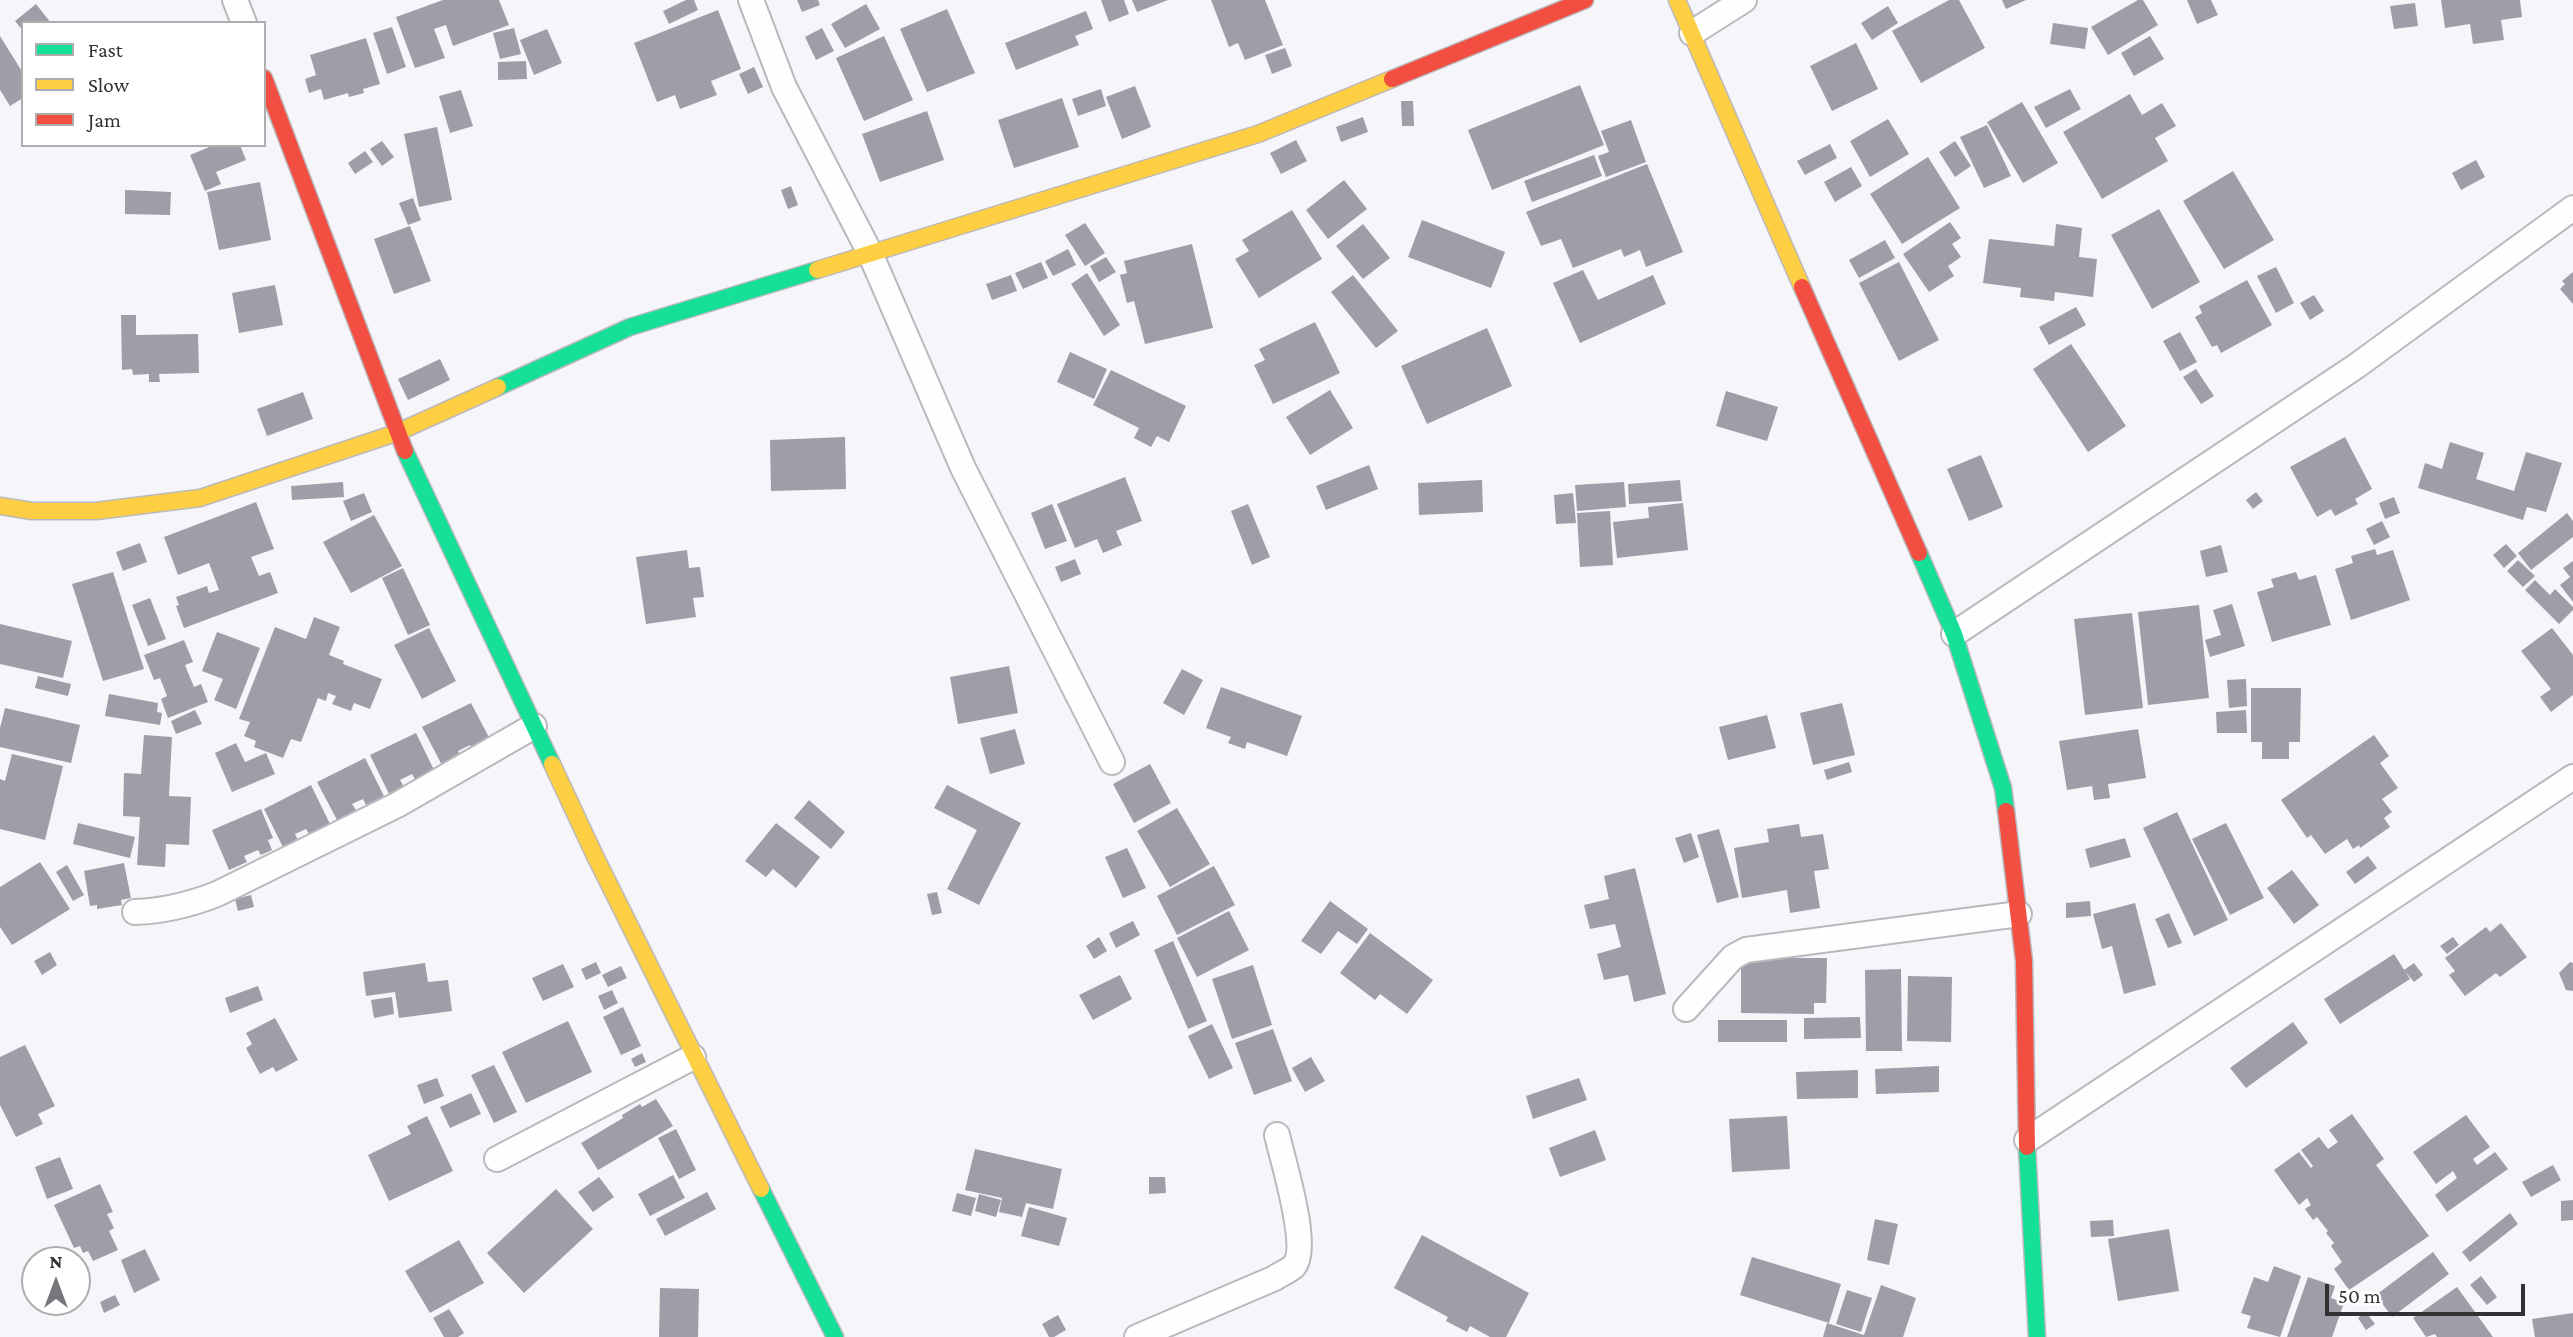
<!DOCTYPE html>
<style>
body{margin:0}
#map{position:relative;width:2573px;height:1337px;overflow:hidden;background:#f6f5f9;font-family:"Crimson Pro",serif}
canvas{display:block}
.legend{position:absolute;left:21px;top:21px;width:245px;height:126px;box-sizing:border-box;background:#fff;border:2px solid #adadae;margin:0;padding:9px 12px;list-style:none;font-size:21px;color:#323235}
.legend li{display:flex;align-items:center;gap:14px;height:35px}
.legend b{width:35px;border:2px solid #adadae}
.north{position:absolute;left:21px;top:1246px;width:70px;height:70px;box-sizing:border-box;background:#fff;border:2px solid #adadae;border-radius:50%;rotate:0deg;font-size:19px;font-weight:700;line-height:28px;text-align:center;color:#323235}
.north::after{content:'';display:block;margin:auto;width:24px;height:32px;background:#77767a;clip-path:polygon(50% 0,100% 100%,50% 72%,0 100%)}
.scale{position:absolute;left:2325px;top:1284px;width:200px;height:32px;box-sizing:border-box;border:4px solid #323235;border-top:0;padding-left:9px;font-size:21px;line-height:24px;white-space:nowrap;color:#323235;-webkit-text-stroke:5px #fff;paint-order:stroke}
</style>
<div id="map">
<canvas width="2573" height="1337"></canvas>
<ul class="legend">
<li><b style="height:9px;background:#16e098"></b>Fast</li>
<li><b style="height:9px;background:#ffcf43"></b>Slow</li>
<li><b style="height:9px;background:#f24e42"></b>Jam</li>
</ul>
<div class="north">N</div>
<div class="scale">50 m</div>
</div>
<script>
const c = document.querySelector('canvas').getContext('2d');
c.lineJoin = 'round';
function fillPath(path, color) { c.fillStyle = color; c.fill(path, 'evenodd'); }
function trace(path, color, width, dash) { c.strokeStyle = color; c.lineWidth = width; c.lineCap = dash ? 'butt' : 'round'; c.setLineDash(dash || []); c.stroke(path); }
fillPath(new Path2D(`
 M443,0H499L509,25L453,46L446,25L434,29L445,58L415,68L396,17Z
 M686,0H694L698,10L669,24L663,11Z
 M797,0H818L820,5L802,12Z
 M1101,0H1124L1129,14L1109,22Z
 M1132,0H1168L1137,12Z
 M1211,0H1265L1283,45L1245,60L1238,43L1229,47Z
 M1949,0H1959L1985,48L1921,83L1892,31Z
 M2002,0H2026L2006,9Z
 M2138,0H2143L2158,25L2108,55L2091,27Z
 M2187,0H2211L2218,15L2197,24Z
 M2441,0H2520L2522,17L2501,20L2504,40L2473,44L2470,24L2445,28Z
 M2415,3L2418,26L2394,29L2390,6Z
 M36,4L51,23H23V31L15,21Z
 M866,4L880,29L845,48L831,24Z
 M1888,6L1898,23L1872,40L1861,23Z
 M947,9L975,73L927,92L900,29Z
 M718,10L741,69L711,81L717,95L680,109L675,95L657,102L634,43Z
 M1086,11L1093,29L1075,36L1079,45L1016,70L1005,43Z
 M2053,23L2088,28L2085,49L2050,44Z
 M392,27L406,67L387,74L373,33Z
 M514,28L521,54L500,59L493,33Z
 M822,28L834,51L816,60L805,37Z
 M547,29L562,63L534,75L520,40Z
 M0,36L23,73V98L10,106L0,90Z
 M884,36L913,100L864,121L836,58Z
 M2150,36L2164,59L2134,76L2121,53Z
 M366,38L380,84L363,89L364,93L349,97L348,93L324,100L321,89L309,93L305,79L316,75L310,55Z
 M1856,43L1878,89L1832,111L1810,66Z
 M1285,48L1292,66L1272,74L1265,55Z
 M526,61L527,79L498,80V62Z
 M754,67L763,87L748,94L739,74Z
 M1580,85L1604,145L1492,190L1468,130Z
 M1135,86L1151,127L1122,139L1106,97Z
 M1101,89L1106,106L1078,116L1072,99Z
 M2070,89L2081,109L2046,128L2034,107Z
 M461,90L473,126L450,133L439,96Z
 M2130,94L2142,115L2162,103L2176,126L2155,138L2168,161L2102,199L2063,132Z
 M1062,98L1079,147L1014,168L998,120Z
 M1401,101H1413L1414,126H1402Z
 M2022,102L2058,163L2023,183L1987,122Z
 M927,111L944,160L880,182L862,134Z
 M1363,117L1368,132L1341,142L1336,127Z
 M1888,119L1909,154L1870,177L1850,141Z
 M1631,120L1646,162L1606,177L1598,156L1609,152L1601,131Z
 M1987,125L2011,176L1984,188L1960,137Z
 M437,127L452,200L419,207L404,134Z
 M1296,140L1307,161L1281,174L1270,153Z
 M382,141L394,157L382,166L370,149Z
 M1955,141L1971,166L1955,177L1939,152Z
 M1830,144L1837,158L1805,175L1797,161Z
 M214,145H240L246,160L216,172L221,184L205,191L190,155Z
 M365,151L373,162L355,174L348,163Z
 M1594,155L1602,176L1532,202L1524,181Z
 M1928,157L1960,208L1902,244L1870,194Z
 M2476,160L2485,177L2461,190L2452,173Z
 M1647,164L1683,252L1646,267L1640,250L1624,257L1621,249L1573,268L1561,239L1541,246L1526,212Z
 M1851,167L1862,186L1835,202L1824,182Z
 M2233,171L2274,240L2224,269L2183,201Z
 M1344,180L1367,209L1328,239L1306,210Z
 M260,182L271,240L219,250L207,192Z
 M791,186L798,205L788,209L781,190Z
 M125,190L171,192L170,215L125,214Z
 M413,198L421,220L408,225L399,203Z
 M2159,209L2200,282L2152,309L2111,235Z
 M1292,210L1322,259L1259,298L1235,259L1249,251L1242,240Z
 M1422,220L1505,252L1491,288L1408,257Z
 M1950,222L1961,238L1952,244L1961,257L1948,266L1954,276L1929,292L1903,254Z
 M1085,223L1105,253L1085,266L1065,235Z
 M1363,224L1390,258L1363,279L1336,246Z
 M2056,224L2082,228L2079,257L2097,259L2093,297L2055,292L2054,301L2020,297L2021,288L1983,283L1989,239L2054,246Z
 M410,226L431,281L394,294L374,239Z
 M1885,240L1895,258L1859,278L1849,260Z
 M1192,244L1213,328L1145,344L1134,301L1127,303L1120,275L1127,273L1124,261Z
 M1068,249L1076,265L1053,276L1045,261Z
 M1106,257L1116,272L1099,282L1090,266Z
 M1041,262L1048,278L1023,289L1015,273Z
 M1899,262L1939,340L1899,361L1859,283Z
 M2276,267L2294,303L2276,313L2257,276Z
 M1583,270L1598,300L1653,275L1666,304L1580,343L1553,283Z
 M2573,272V304L2560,289L2565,284L2562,281Z
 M1087,273L1120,325L1104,336L1071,284Z
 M1011,275L1017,291L992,300L986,284Z
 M1353,275L1398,331L1376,348L1331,292Z
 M2247,280L2272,325L2221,353L2217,345L2212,347L2195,317L2202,313L2199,306Z
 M275,285L283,325L239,333L232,293Z
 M2314,295L2324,311L2310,320L2300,303Z
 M2076,307L2086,325L2049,345L2039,327Z
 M121,315H136V335L198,334L199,373L159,374L160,382H149V374L133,375L132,369L122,370Z
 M1315,322L1340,373L1273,404L1254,365L1265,360L1259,349Z
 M1487,328L1512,386L1427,424L1401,366Z
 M2180,332L2197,362L2180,371L2163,341Z
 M2071,344L2126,426L2088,452L2033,369Z
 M1070,352L1107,369L1094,399L1057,382Z
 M440,359L450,380L408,400L398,379Z
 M2196,369L2214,396L2201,404L2183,377Z
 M1111,370L1186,406L1169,442L1157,436L1151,447L1134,438L1139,428L1093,405Z
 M1330,390L1353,428L1310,455L1286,417Z
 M1726,391L1778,407L1767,441L1716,426Z
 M303,392L313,419L267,436L257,409Z
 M845,437L846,489L771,491L770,440Z
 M2345,437L2372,489L2355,499L2358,504L2335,516L2331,509L2317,517L2290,467Z
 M2450,442L2484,453L2476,479L2514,491L2526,452L2562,463L2546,512L2527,507L2523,520L2418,488L2425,463L2442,469Z
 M1981,455L2003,507L1969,521L1947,469Z
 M1369,465L1378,489L1326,510L1316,486Z
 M1125,477L1142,521L1116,531L1122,545L1103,553L1097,539L1075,548L1057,504Z
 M1482,480L1483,512L1419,515L1418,483Z
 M1680,480L1682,501L1629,504L1628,484Z
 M343,482L344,497L292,500L291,486Z
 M1624,482L1626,507L1577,511L1575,485Z
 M2256,492L2263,501L2253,509L2246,500Z
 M364,493L372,512L351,521L343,501Z
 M1573,493L1576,523L1556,524L1554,495Z
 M2394,497L2400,513L2385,519L2379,503Z
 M256,502L274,549L251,557L259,576L270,572L278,593L184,628L176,606L179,605L176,597L207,586L209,593L219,590L209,563L178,575L164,537Z
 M1683,503L1688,550L1617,558L1613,522L1649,518L1648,507Z
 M1052,504L1067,541L1045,549L1031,513Z
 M1248,504L1270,557L1252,565L1231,511Z
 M1610,511L1613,565L1580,567L1577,513Z
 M2567,513L2573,521V537L2531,570L2518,553Z
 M374,515L402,566L351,593L323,542Z
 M2382,521L2390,537L2374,545L2366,529Z
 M140,543L147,562L123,571L116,552Z
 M2506,544L2517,556L2504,568L2493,555Z
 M2221,545L2228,572L2206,577L2200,551Z
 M2375,549L2377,555L2393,550L2410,600L2351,620L2335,569L2353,563L2351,556Z
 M687,550L689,568L700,567L704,597L693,598L696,617L646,624L636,557Z
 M1075,559L1081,574L1061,582L1055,567Z
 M2518,560L2535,576L2523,587L2507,571Z
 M2573,561V602L2560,585L2570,577L2563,568Z
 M403,568L430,625L408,635L382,578Z
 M113,572L144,669L103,681L72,584Z
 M2296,572L2299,580L2316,575L2331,625L2272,642L2257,592L2274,587L2271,579Z
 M2535,580L2550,595L2555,589L2573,607V610L2559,624L2525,590Z
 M150,598L166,639L148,646L132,605Z
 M2232,604L2245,646L2210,657L2205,640L2221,635L2213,610Z
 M2199,605L2209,698L2148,705L2138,612Z
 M2132,613L2143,708L2085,715L2074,619Z
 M314,617L340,627L329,655L344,661L343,664L382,679L370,709L354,703L351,711L332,704L336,696L328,693L326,701L318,698L301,742L291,739L283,758L254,747L256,741L244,736L250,722L239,719L275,627L306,639Z
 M0,624L72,641L63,678L0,664Z
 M429,628L456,681L422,699L394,645Z
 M2552,628L2573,655V695L2551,712L2540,697L2551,689L2521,651Z
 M217,632L260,648L236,709L214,700L223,679L202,671Z
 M184,640L193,662L185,665L194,687L201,684L208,702L168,718L161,699L167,696L160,678L154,680L144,655Z
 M1009,666L1018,713L958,724L950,677Z
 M1182,669L1203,680L1184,715L1163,703Z
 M38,676L71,684L68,696L35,688Z
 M2246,679L2247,706L2229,708L2227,680Z
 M1221,687L1302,716L1287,756L1247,742L1245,749L1228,743L1231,737L1206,728Z
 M2251,688H2301L2300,742H2289V759H2262V742H2251Z
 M109,694L158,703L157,712L162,713L160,725L105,716Z
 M471,703L492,743L473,752L470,745L458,751L462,758L443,767L422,727Z
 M1842,703L1855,755L1813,765L1800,713Z
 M5,708L80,725L71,763L0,747V728Z
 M195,710L202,724L176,734L171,721Z
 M2246,710L2247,733H2217L2216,712Z
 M1767,715L1776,748L1728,760L1719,727Z
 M1015,729L1025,764L990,774L980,738Z
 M2138,729L2146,778L2108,784L2110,798L2094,800L2092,786L2067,790L2059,741Z
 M416,733L435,772L416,781L412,774L400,780L404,787L389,794L370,755Z
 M144,735L172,737L169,796L191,797L189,845L166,844L165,867L137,865L140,817L123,816L124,773L141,774Z
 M2374,735L2389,756L2380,763L2398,788L2382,799L2392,812L2384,818L2390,827L2360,848L2359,845L2353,849L2347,839L2325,854L2311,835L2307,838L2281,800Z
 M236,743L245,762L266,753L275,774L232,792L215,753Z
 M12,754L63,766L45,840L0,829V779L5,781Z
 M365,758L384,796L366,805L363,799L352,804L356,810L337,820L317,782Z
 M1849,762L1852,772L1827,780L1824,770Z
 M1150,764L1171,803L1134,823L1113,784Z
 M311,785L330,824L309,834L306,829L295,834L298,840L283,847L264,809Z
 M947,785L1021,823L979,905L947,889L977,830L934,808Z
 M809,800L845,832L831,849L794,818Z
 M1177,808L1210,864L1170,887L1137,831Z
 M261,809L273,838L268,840L272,850L261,855L258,850L244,856L247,862L229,870L212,830Z
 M2177,812L2228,920L2194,936L2143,828Z
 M78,823L135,837L130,858L73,844Z
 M776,823L820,857L796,888L773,869L766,877L745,861Z
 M2226,823L2264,898L2230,915L2192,839Z
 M1799,824L1801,837L1823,834L1829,869L1814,871L1820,908L1790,913L1787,890L1742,898L1734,848L1769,842L1767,829Z
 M1719,829L1739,897L1717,903L1697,835Z
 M1691,833L1699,857L1684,863L1675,838Z
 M2125,838L2131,857L2090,868L2085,849Z
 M1127,848L1146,888L1123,898L1105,857Z
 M2368,856L2377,868L2355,884L2346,872Z
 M40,862L70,909L12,945L0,927V887Z
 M124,863L131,898L121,900L122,905L97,909V905L90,906L84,871Z
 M67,865L84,895L73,901L56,872Z
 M1214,866L1235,905L1177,935L1157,896Z
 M1635,868L1666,994L1634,1002L1628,975L1604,980L1597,954L1621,947L1615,924L1590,929L1584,905L1609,899L1604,876Z
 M2292,870L2319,905L2294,924L2267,888Z
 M937,892L942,913L932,915L927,894Z
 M251,895L254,907L238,911L235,899Z
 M1330,901L1368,929L1357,944L1338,931L1321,954L1301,941Z
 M2090,901L2091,916L2066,918V903Z
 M2135,903L2156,985L2124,994L2112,946L2102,949L2093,914Z
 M1229,911L1249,950L1197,977L1177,938Z
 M2169,913L2182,943L2168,948L2155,919Z
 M1133,921L1140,935L1116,948L1109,933Z
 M2501,923L2527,957L2500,977L2496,973L2465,996L2449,975L2455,971L2445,958L2486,927L2490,932Z
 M1370,933L1433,980L1407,1014L1380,994L1375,1000L1340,973Z
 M1099,937L1107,951L1094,959L1086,946Z
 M2453,937L2459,945L2447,954L2440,946Z
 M1173,941L1207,1021L1188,1029L1154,950Z
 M50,952L57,965L42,975L34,961Z
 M2394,954L2410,979L2340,1024L2324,999Z
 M1741,958H1827L1826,1003H1814V1014L1741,1013Z
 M596,962L601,973L586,980L581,969Z
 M2570,962L2573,963V991L2566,990L2559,973Z
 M425,963L428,982L448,980L452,1011L399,1018L395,992L366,996L363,972Z
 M2414,963L2423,975L2414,982L2404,970Z
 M563,964L574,987L543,1001L532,978Z
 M1253,965L1272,1025L1232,1039L1212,979Z
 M621,966L627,978L608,987L602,975Z
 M1901,969L1902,1051H1866L1865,970Z
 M1120,975L1132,999L1093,1020L1079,995Z
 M1908,976L1952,977L1951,1042L1907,1041Z
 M258,986L263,1000L230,1013L225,998Z
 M612,990L618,1003L604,1010L598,996Z
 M392,997L394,1014L374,1018L371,1000Z
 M623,1007L641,1046L621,1055L603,1017Z
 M1860,1017L1861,1038L1804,1039V1018Z
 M275,1018L298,1060L276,1072L273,1067L260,1074L246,1048L252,1044L246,1033Z
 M1718,1020H1787V1042H1718Z
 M568,1021L592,1072L526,1103L502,1052Z
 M2293,1022L2308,1043L2246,1088L2230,1068Z
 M1212,1024L1233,1068L1209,1079L1188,1036Z
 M1273,1029L1292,1081L1254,1095L1235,1043Z
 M25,1045L55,1106L38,1114L43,1124L16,1137L0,1105V1057Z
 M642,1053L646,1062L635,1067L631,1059Z
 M1311,1057L1325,1081L1305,1092L1292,1068Z
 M494,1065L517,1112L494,1123L471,1075Z
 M1939,1066V1092L1876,1094L1875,1069Z
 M1858,1070V1098L1797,1099L1796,1072Z
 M437,1078L444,1096L424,1104L417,1085Z
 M1579,1078L1587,1100L1533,1119L1526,1096Z
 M471,1093L481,1114L450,1128L440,1107Z
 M656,1099L673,1126L598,1170L581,1143L623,1118L622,1115L640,1104L642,1107Z
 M2352,1114L2384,1159L2376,1165L2429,1236L2349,1290L2334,1269L2342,1262L2331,1246L2334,1243L2326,1233L2328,1231L2317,1217L2313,1220L2305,1209L2311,1205L2307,1198L2299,1205L2274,1170L2299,1152L2311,1168L2313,1166L2301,1150L2319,1137L2328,1149L2338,1142L2329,1130Z
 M2466,1115L2490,1147L2473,1159L2477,1165L2495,1152L2508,1169L2447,1212L2435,1195L2457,1178L2453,1171L2436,1184L2413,1152Z
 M427,1116L453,1171L389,1201L368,1155L411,1134L407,1126Z
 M1787,1116L1790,1169L1732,1172L1729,1119Z
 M676,1129L696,1170L679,1179L658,1138Z
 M1595,1130L1606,1160L1560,1177L1549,1148Z
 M975,1149L1062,1169L1053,1209L1026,1203L1022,1217L999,1212L1002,1198L965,1190Z
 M60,1157L73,1189L47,1199L35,1167Z
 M2553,1165L2561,1180L2531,1197L2522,1182Z
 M673,1175L685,1198L650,1216L638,1194Z
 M599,1177L614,1197L593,1212L578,1192Z
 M1149,1177H1165L1166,1193L1149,1194Z
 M100,1184L113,1212L107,1214L114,1228L109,1231L118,1250L93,1261L88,1251L83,1253L80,1246L74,1248L54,1205Z
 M556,1189L593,1229L524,1293L487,1253Z
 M707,1192L716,1209L665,1236L656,1219Z
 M957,1193L976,1198L971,1216L952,1211Z
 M979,1194L1001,1200L996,1217L975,1211Z
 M2573,1200V1220L2561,1221V1201Z
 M1029,1207L1067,1218L1059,1246L1021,1236Z
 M2510,1213L2518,1224L2470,1262L2462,1252Z
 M1875,1219L1898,1224L1889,1265L1867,1260Z
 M2113,1220L2114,1236L2091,1237L2090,1221Z
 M2169,1229L2179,1291L2118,1301L2108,1239Z
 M1422,1235L1529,1293L1506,1337H1490L1470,1326L1467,1332L1446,1321L1448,1317L1394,1288Z
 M459,1240L484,1283L430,1313L405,1271Z
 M145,1249L160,1280L134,1293L121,1260Z
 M2433,1252L2449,1274L2392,1317L2376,1295Z
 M1752,1257L1841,1284L1829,1323L1740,1295Z
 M2274,1266L2301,1276L2280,1337L2247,1328L2251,1316L2241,1313L2254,1277L2268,1282Z
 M2481,1276L2497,1297L2487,1305L2470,1285Z
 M2308,1277L2335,1286L2331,1298L2344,1303L2332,1337H2287Z
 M1881,1285L1916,1298L1903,1337H1823L1827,1323L1864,1335Z
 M2457,1287L2493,1337H2437L2435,1334L2426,1337L2413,1318Z
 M660,1288L699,1289L698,1337H659Z
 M1847,1290L1872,1298L1861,1332L1836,1324Z
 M115,1295L120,1305L104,1313L100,1302Z
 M449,1309L464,1333L458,1337H444L433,1318Z
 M2366,1312L2375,1324L2366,1330L2358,1318Z
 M2573,1313V1337H2535L2532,1319Z
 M1058,1315L1066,1330L1054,1337H1049L1042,1324Z`), '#a09da8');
const street = new Path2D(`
 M235,0L244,23
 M751,0L784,87L870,253L963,468L1112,762
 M1692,33L1744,0
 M1954,634L2355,367L2573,208
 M135,912C165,911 189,905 217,894L397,805L534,726
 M1686,1009L1733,957L1746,950L2019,914
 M2027,1140L2573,777
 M497,1159L693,1057
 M1137,1337L1275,1278C1280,1274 1289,1271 1294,1266C1310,1247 1283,1161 1277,1135`);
const fast = new Path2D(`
 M498,387L630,327L817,270
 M405,451L552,764
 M1919,553L1954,634L2003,788L2006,811
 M2027,1147L2037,1337
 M761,1189L835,1337`);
const slow = new Path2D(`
 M1677,0L1802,287
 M817,270L1258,134L1392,79
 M0,506L32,511H96L200,498L396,433L498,387
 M552,764L595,856L761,1189`);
const jam = new Path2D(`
 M264,78L405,451
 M1392,79L1585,0
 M1802,287L1919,553
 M2006,811L2024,961L2027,1147`);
trace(street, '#bab8bc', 28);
trace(fast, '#bab8bc', 19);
trace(slow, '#bab8bc', 19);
trace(jam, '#bab8bc', 19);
trace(street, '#fefefe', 24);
trace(fast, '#16e098', 16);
trace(slow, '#ffcf43', 16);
trace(jam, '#f24e42', 16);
</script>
